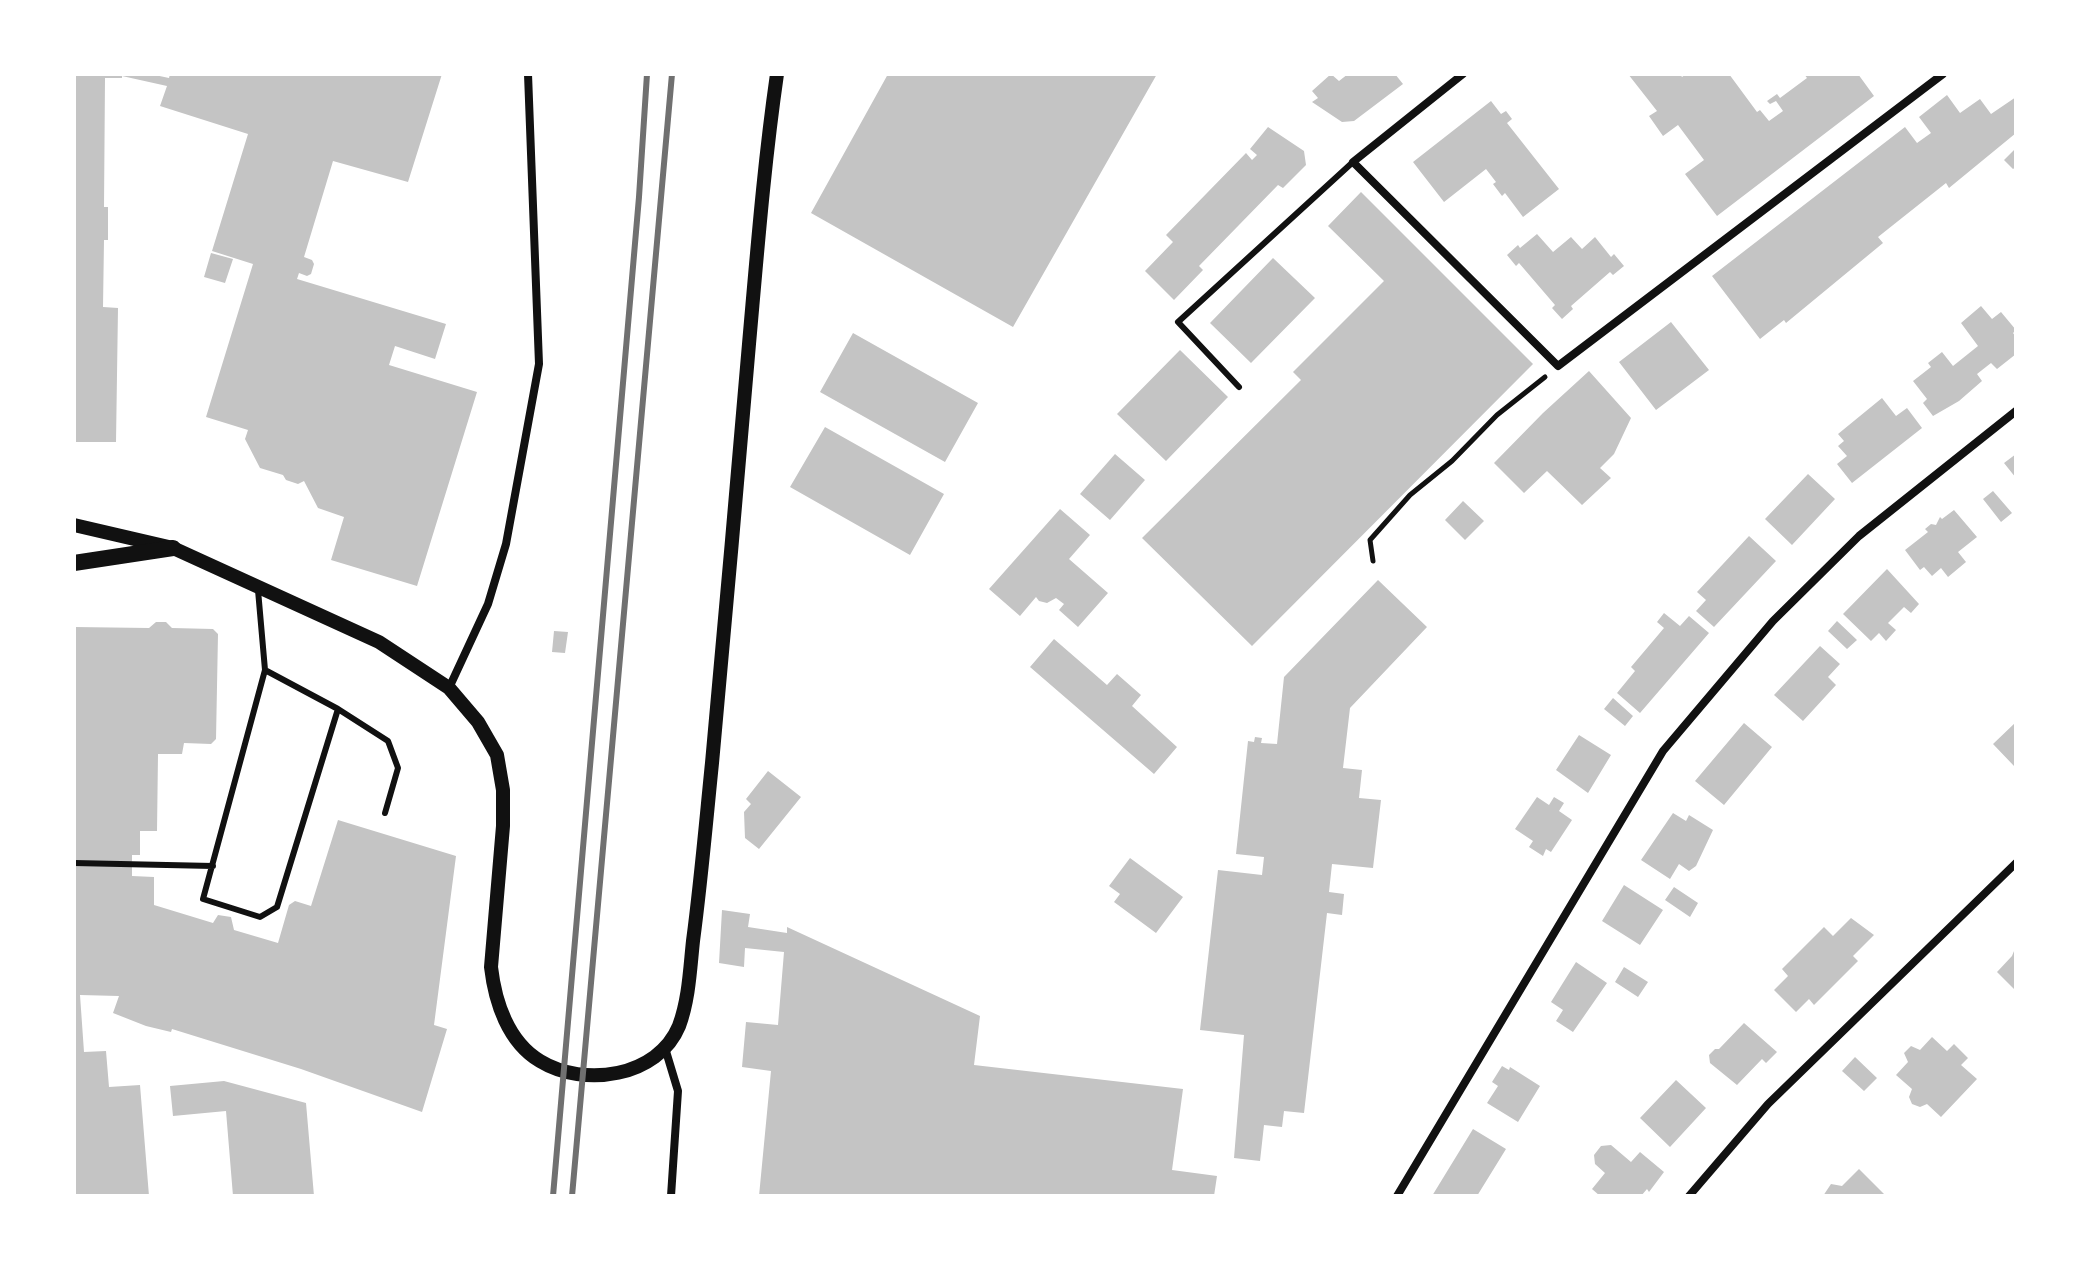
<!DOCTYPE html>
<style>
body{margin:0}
#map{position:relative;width:2090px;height:1270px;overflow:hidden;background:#fff;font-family:"Titillium Web",sans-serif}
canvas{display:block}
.frame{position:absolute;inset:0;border:76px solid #fff;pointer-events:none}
</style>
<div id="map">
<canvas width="2090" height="1270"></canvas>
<div class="frame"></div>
</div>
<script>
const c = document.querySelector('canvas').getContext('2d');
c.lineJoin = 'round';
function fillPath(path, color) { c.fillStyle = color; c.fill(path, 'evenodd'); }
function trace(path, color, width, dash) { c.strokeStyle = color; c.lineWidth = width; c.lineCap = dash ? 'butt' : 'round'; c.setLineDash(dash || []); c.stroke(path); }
fillPath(new Path2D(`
 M74,74H150L169,78L170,74H442L408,182L333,161L304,257L312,260L314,264L311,274L307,276L299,273L297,279L446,324L435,359L395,346L389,365L477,392L417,586L331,560L344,517L318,508L304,481L298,484L286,480L283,475L260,468L245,439L248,430L206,417L253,264L212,251L248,134L160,106L167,86L122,76V78H105L104,207H108V240H104L103,307L118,308L116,442H74Z
 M888,74H1157L1013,327L811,213Z
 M1331,74L1339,81L1348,74H1395L1403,84L1354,121L1342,122L1312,102L1318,98L1312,91Z
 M1628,74H1680L1682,77L1686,74H1729L1757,112L1760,110L1769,121L1783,111L1776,101L1770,104L1767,101L1777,94L1780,98L1807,78L1804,74H1858L1874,96L1717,216L1685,174L1704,160L1678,125L1663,136L1649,116L1657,111Z
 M1947,95L1960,113L1980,99L1991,114L2016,97V133L1949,188L1946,183L1878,237L1883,243L1786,323L1784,320L1760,339L1712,276L1905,127L1917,143L1931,133L1919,117Z
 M1491,101L1501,114L1506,111L1512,119L1507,123L1559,189L1523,217L1505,193L1502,196L1493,184L1496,182L1486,169L1444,202L1413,162Z
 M1268,127L1304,151L1306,165L1283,188L1278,185L1199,266L1203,270L1174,300L1145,271L1173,242L1166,235L1246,153L1252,160L1257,155L1250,149Z
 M2016,148V167L2013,169L2004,160Z
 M1361,192L1533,364L1252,646L1142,538L1301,380L1293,372L1384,281L1328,226Z
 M1537,234L1553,252L1571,237L1582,249L1595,237L1611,257L1614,254L1624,266L1613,275L1610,272L1571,306L1573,309L1562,319L1552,308L1555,305L1519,263L1516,266L1507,255L1518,245L1520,248Z
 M211,253L233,259L225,283L204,277Z
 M1273,258L1315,298L1251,363L1210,323Z
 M1981,306L1992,319L2001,312L2016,330L2013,333L2016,337V354L1997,369L1991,363L1977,374L1982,381L1959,401L1933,416L1923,403L1927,399L1913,381L1931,367L1928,363L1942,352L1953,366L1978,346L1961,323Z
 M1671,322L1709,370L1656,410L1619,362Z
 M853,333L978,403L945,462L820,392Z
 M1180,350L1228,397L1166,461L1117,414Z
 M1589,371L1631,418L1614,454L1600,468L1611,478L1582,505L1547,471L1524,493L1494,463L1543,413Z
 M1882,398L1896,416L1907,408L1922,428L1852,483L1837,464L1847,456L1838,446L1844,441L1838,434Z
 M825,427L944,494L910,555L790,487Z
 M1115,454L1145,480L1110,520L1080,494Z
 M2016,454V478L2004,463Z
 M1808,474L1835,499L1792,545L1765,519Z
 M1993,491L2012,513L2001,522L1983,499Z
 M1463,501L1484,521L1465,540L1445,520Z
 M1060,509L1090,535L1069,559L1108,593L1078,627L1059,610L1064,604L1056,598L1047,603L1039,601L1036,597L1020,616L989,589Z
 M1954,510L1977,537L1958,552L1966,562L1948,577L1941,568L1932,576L1924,567L1920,570L1905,550L1928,532L1925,529L1931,524L1936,525L1940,517L1942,519Z
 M1749,536L1776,561L1714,627L1696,611L1706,600L1697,592Z
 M1887,569L1919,604L1911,613L1904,607L1888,623L1896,630L1886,641L1879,633L1871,641L1843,614Z
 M1378,580L1427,627L1350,708L1343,768L1362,770L1359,798L1381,800L1373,868L1332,864L1329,892L1344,894L1342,915L1327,913L1304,1113L1284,1111L1282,1127L1264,1125L1260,1161L1234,1158L1244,1035L1200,1030L1218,870L1262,875L1264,857L1236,854L1248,741L1254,742L1255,737L1262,738L1261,743L1277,744L1284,677Z
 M1664,613L1680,626L1689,616L1709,633L1640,713L1617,693L1635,671L1631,667L1664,628L1657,622Z
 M1837,621L1857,640L1847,649L1828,631Z
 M156,622H166L172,628L213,629L218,634L216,739L211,744L184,743L182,754H158L157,831H140V855H132V876L154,877V905L213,923L218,915L231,917L234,930L278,943L289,905L295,901L311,906L338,820L456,856L434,1025L447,1029L422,1112L301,1069L172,1029L171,1032L146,1026L113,1013L119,996L80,995L84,1052L106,1051L109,1087L140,1085L149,1196H74V627L149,628Z
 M554,631L568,632L565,653L552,652Z
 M1054,639L1107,685L1117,674L1141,695L1132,706L1177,747L1154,774L1030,667Z
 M1820,646L1840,664L1828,677L1836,685L1803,721L1774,695Z
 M1613,698L1633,716L1625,726L1604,709Z
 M2016,722V764L2014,766L1993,744Z
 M1744,723L1772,747L1724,805L1695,781Z
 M1579,735L1611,755L1588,793L1556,770Z
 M768,771L801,797L759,849L745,838L744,812L751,804L746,799Z
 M1537,797L1549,805L1554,797L1564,803L1559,811L1572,820L1551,852L1546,849L1543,856L1529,847L1533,841L1515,829Z
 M1673,813L1686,821L1689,815L1713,830L1696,866L1689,871L1679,864L1670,879L1641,860Z
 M1130,858L1183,897L1156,933L1114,902L1120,894L1109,886Z
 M1624,885L1663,910L1640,945L1602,921Z
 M1674,887L1698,903L1690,917L1665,900Z
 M722,910L750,914L748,927L787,933V927L980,1016L974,1065L1183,1089L1172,1170L1217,1176L1214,1196H759L771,1071L742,1067L746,1022L778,1025L784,952L745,948L744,967L719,963Z
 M1851,918L1874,935L1853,956L1858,961L1814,1005L1809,999L1796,1012L1774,990L1788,976L1782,969L1824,927L1833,936Z
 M2016,946V991L1997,972L2012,956Z
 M1576,962L1607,983L1573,1032L1556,1021L1563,1010L1551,1002Z
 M1624,967L1648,982L1638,997L1615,982Z
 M1744,1023L1777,1052L1766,1063L1762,1059L1737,1085L1710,1063L1709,1055L1715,1049H1719Z
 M1932,1037L1947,1051L1954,1044L1968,1058L1961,1065L1977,1079L1941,1117L1927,1104L1920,1107L1912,1104L1909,1097L1912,1089L1896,1075L1908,1062L1904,1053L1911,1046L1920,1050Z
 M1855,1057L1877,1078L1864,1091L1842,1071Z
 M1502,1066L1509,1070L1510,1067L1540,1086L1518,1122L1487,1103L1498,1086L1492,1082Z
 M1676,1080L1706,1108L1670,1147L1640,1118Z
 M224,1081L306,1103L314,1196H233L226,1111L173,1116L170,1086Z
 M1473,1129L1506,1149L1477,1196H1432Z
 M1611,1145L1631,1162L1640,1152L1664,1172L1649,1192L1647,1189L1641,1196H1600L1592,1189L1605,1173L1595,1164L1594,1155L1601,1146Z
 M1859,1169L1886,1196H1823L1831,1184L1842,1186Z`), '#c4c4c4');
trace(new Path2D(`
 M1373,561L1370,540L1410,495L1452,461L1497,415L1545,377`), '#111', 5);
trace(new Path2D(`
 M1239,387L1178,322L1353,162
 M258,590L265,670L203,899L260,917L277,907L338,709L265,670
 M338,709L388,741L398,768L385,813
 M74,863L213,866`), '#111', 6);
trace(new Path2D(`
 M1463,74L1353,162L1558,366L1943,74
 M449,688L488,604L506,544L539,364L528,74
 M665,1048L678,1091L671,1196
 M1397,1196L1663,751L1773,621L1859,536L2016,411
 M1689,1196L1768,1104L2016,863`), '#111', 8);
trace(new Path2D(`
 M74,525L173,548L379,642L449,688L478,722L497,755L503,790V826L491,967C495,1002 508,1042 540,1061C584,1088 658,1077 679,1026C689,999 690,969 693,941C701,881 706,822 712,763C725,623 737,484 749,344C757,254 764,164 777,74`), '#111', 14);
trace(new Path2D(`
 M74,563L173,548`), '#111', 16);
trace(new Path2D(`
 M553,1196L639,197L647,74
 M572,1196L672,74`), '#707070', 6);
</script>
